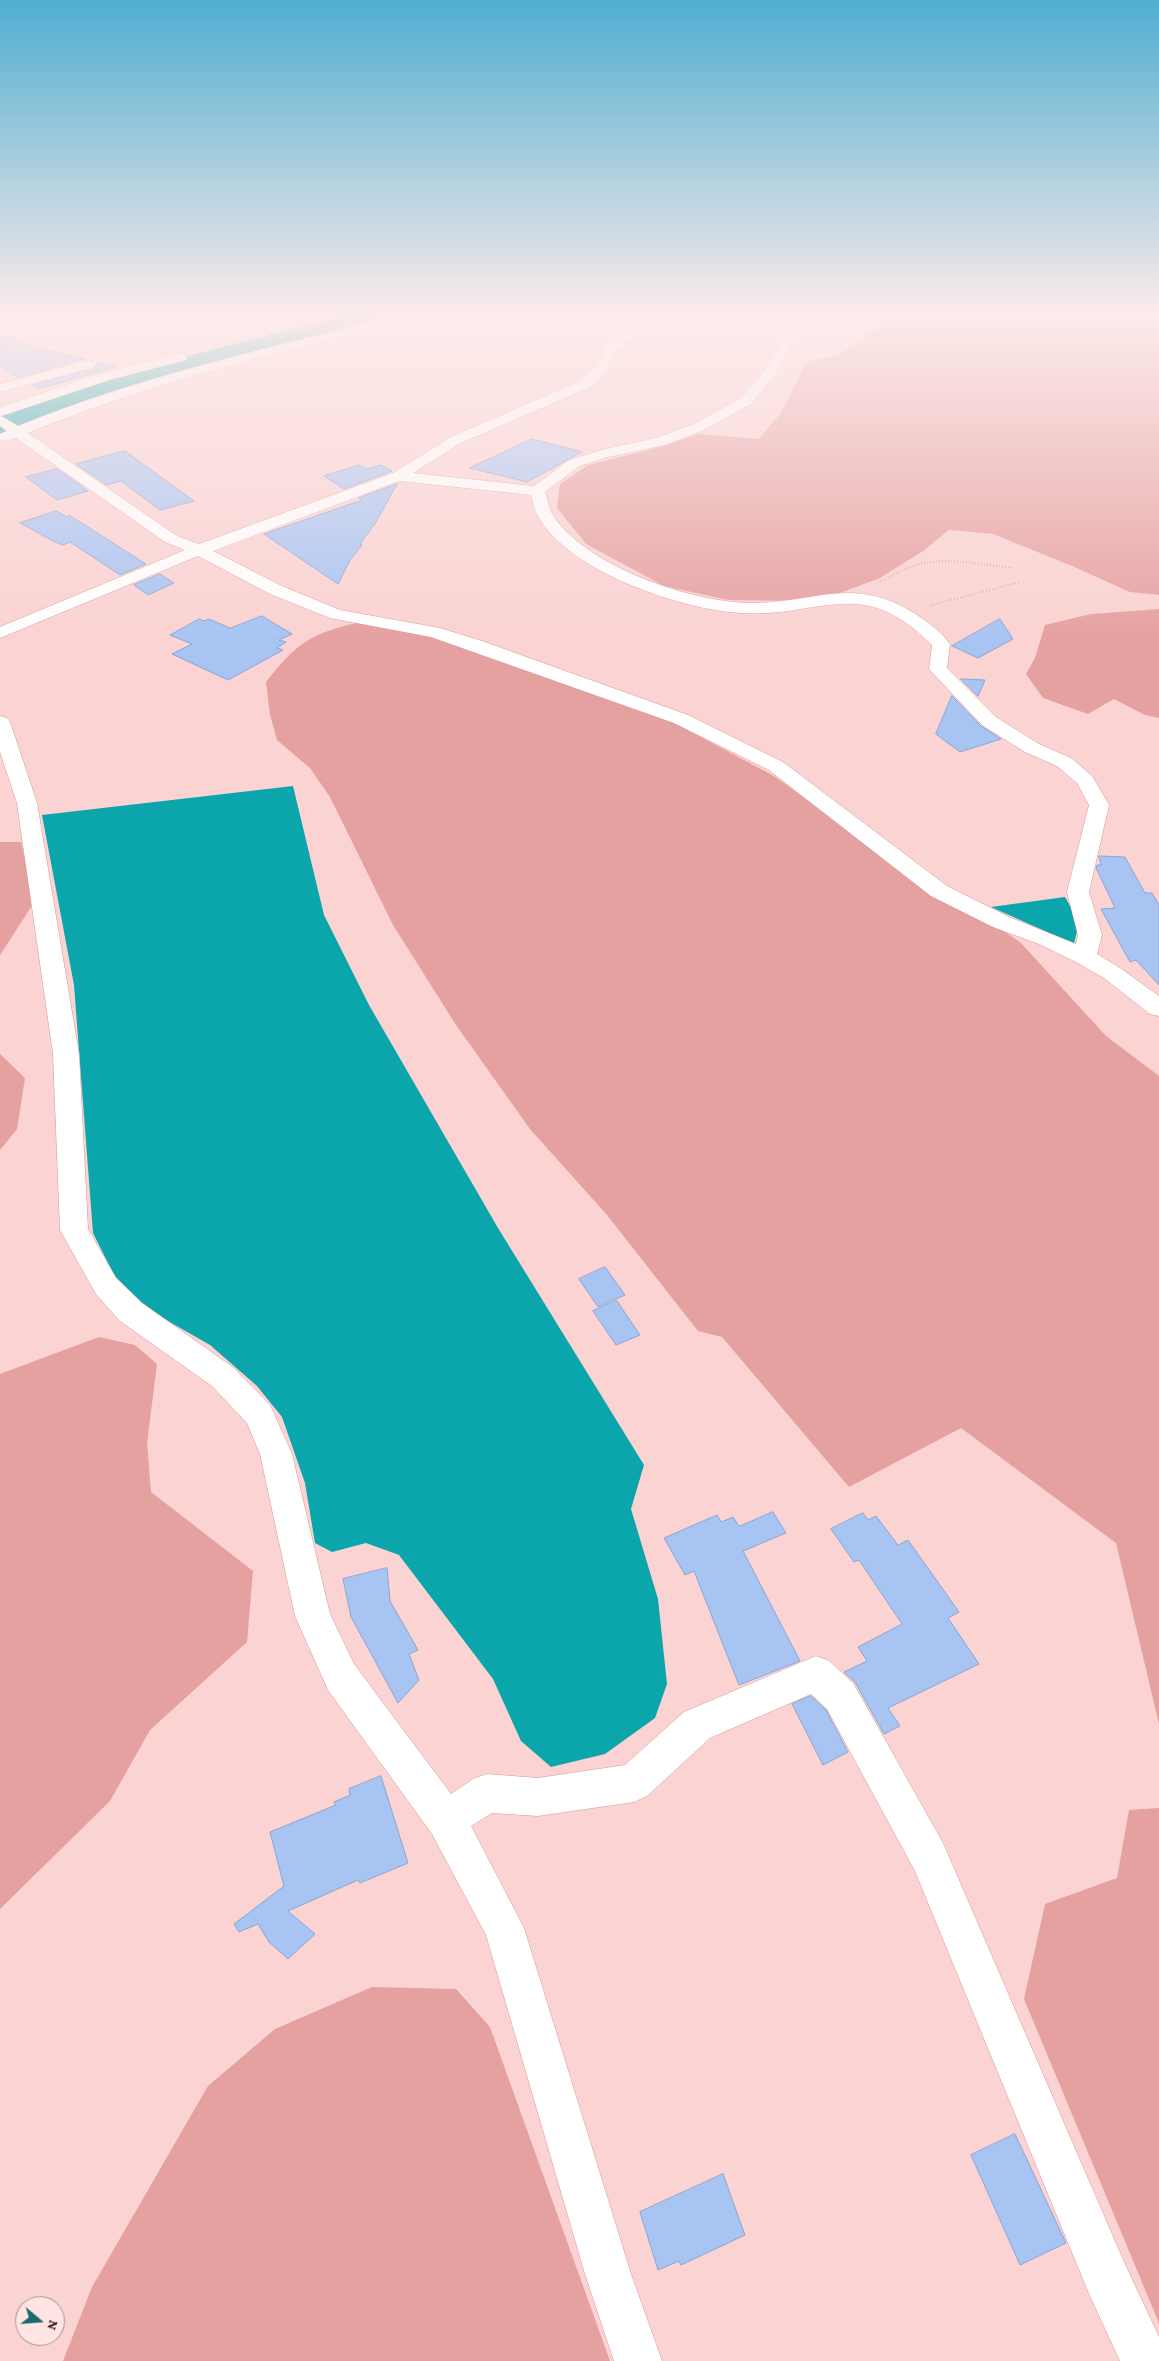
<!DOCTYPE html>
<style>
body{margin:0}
#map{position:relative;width:1159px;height:2361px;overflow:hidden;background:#fad3d2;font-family:"Crimson Pro",serif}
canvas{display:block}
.north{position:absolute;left:15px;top:2296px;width:50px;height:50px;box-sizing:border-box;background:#fee4e3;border:1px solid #a99090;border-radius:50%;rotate:108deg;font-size:14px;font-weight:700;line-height:20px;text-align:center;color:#291314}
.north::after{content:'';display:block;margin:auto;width:18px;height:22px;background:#1d6a6d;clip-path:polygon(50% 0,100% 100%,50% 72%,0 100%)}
</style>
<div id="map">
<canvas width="1159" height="2361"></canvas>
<div class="north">N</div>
</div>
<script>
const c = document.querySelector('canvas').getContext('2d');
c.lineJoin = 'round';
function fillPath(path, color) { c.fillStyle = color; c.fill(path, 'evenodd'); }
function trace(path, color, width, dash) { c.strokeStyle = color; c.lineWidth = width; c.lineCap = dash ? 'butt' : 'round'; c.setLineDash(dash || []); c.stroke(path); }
fillPath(new Path2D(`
 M900,312H1159V595L1130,592L1072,566L993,534L949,530L923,551L880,578L837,594L797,601L728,600L664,586L586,544L557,508L560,484L588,465L652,449L699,434L758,439L781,413L806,362L838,355Z
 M1159,609V718L1145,715L1114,699L1088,714L1043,698L1026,674L1035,658L1045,625L1091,614Z
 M361,622L476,647L667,719L774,776L934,891L996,926L1020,942L1106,1036L1159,1076V1724L1116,1543L961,1428L849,1487L722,1337L698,1331L607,1215L530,1129L456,1025L393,925L330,797L310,768L277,740L270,715L266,682C298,642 311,633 361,622Z
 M0,842H21L35,901L0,955Z
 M0,1054L25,1078L17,1129L0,1150Z
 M99,1337L135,1345L157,1364L147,1443L151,1492L253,1571L247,1642L150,1730L110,1801L0,1909V1374Z
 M1159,1808V2323L1024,1999L1045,1904L1117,1878L1129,1810Z
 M372,1987L456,1989L490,2027L610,2361H63L92,2287L208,2086L275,2029Z`), '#e5a0a0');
fillPath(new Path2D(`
 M293,786L324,915L369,1005L498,1228L644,1465L631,1509L658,1599L667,1684L655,1718L605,1754L551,1767L521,1741L493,1679L399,1555L366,1543L332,1552L315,1543L305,1483L282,1417L257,1386L210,1345L147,1309L114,1275L93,1233L74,985L42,815Z
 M1065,897L1079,922L1074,944L991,907Z`), '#0ba6ac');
fillPath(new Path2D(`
 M357,312H396L393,317L90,399L0,434V416L70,387Z`), '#0ba6ac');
const building = new Path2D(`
 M9,334L37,350L43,349L84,359L18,377L0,367V339Z
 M97,362L115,367L39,389L32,385L94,369Z
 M532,439L582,452L527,482L470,468Z
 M125,451L194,501L160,510L121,481L107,485L76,464Z
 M360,465L366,469L381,465L392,471L344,489L324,476Z
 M57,469L88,491L57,500L26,477Z
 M397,484L376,522L360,544L362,545L350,560L338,584L264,534L362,500L359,498Z
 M56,511L67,517L69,515L146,564L120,575L70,542L63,545L55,542L20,523Z
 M160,574L174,583L148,595L134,585Z
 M262,616L292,634L279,640L286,642L277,648L283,650L228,680L172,654L192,644L170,635L199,619L204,621L209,619L230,628Z
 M1000,619L1013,639L978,658L952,646Z
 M961,679L985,680L978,696Z
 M952,696L981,726L1001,739L960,752L936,734Z
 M1099,856L1125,857L1145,893H1152L1159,905V985L1136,960L1130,962L1101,909L1115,908L1096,868L1097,865H1101Z
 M605,1267L625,1295L598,1307L579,1279Z
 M617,1301L640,1335L616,1345L593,1311Z
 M773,1512L786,1533L743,1551L800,1661L739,1685L694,1571L685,1575L664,1538L717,1515L721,1522L733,1517L739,1526Z
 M863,1513L868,1520L876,1516L898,1545L908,1540L959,1612L948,1618L979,1664L888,1708L900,1726L884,1734L855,1682L844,1672L867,1661L858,1647L902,1624L859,1560L854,1562L831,1529Z
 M387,1568L390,1601L418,1650L409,1654L419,1680L398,1703L351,1617L343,1579Z
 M811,1696L826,1710L848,1752L823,1765L792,1704Z
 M381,1776L408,1863L360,1883L358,1880L288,1911L315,1934L288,1959L269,1942L258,1924L239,1932L234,1924L284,1886L270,1832L336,1805L334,1802L350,1795L349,1789Z
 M1015,2134L1066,2243L1020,2265L971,2155Z
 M723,2174L745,2235L681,2265L679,2261L658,2270L640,2212Z`);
fillPath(building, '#a7c4f3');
trace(building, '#89a6d2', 1);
const minor = new Path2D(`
 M406,312H425L423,315C291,351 154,380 28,433L177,536L199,544L393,473L451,437L580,381L594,369L606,345L632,327L687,312H705L703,315L640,333L616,350L605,374L590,387L461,443L413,473L534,486L569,460L605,449L656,438L694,424L741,398L765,370L787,330L823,312H838L836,315L796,335L778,371L751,404L704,430L665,445L608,457L579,466L545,492C548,500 549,510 554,517C589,567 691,602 750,603C811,604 849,576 909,610C924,619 940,630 950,644L947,668L996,717L1039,744L1071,758L1092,776L1109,805L1089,892L1102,935L1097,954L1120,968L1159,996V1016L1150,1014L1104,978L1076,962L1039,944L993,927L931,896L769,770L674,723L431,637L330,618L270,594L198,556L0,638V627L185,550L165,542L16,438L5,441L0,440V434L7,431L0,426V407L99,374L181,353L187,357L186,360L109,380L1,416L18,426C143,375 277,347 406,312ZM399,481L531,495C533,502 534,510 538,516C567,571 682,610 741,613C821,618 861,573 932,645L929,669L982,725L1025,752L1057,766L1077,783L1089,805L1067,892L1078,935L1076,944L1009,917L947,886L783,762L688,715L482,641L440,628L340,610L282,586L213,551Z
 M89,360L96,364L94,367L0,392V384Z
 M0,716L7,718L10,722L37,803L79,1054L88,1229L116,1278L142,1303L234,1368L270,1405L292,1454L330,1614L354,1664L451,1794L473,1779L487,1774L538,1778L625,1765L684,1712L816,1656L829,1661L853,1683L943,1843L1124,2262L1159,2337V2361H1120L1090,2296L915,1871L827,1709L811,1694L710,1738L647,1796L634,1802L538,1816L492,1813L471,1826L524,1928L631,2274L662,2361H614L585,2274L486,1935L432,1834L328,1690L295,1616L260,1454L247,1423L212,1386L120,1321L96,1294L60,1230L53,1054L17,803L0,752Z`);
const major = new Path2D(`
 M26,312H39L30,322L0,337V328Z`);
trace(minor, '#d59999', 1);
trace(major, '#d59999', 1);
trace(new Path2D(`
 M880,581C894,576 905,567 920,564C950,557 983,565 1014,568
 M931,605L1020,582`), '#ae8d8d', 2, [0.5, 2.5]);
fillPath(minor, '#fff');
fillPath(major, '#fff');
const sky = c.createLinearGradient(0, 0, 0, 642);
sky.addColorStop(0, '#4faed0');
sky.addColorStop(0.49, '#fdebeb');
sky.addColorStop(1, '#fdebeb00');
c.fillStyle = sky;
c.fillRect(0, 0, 1159, 642);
</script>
